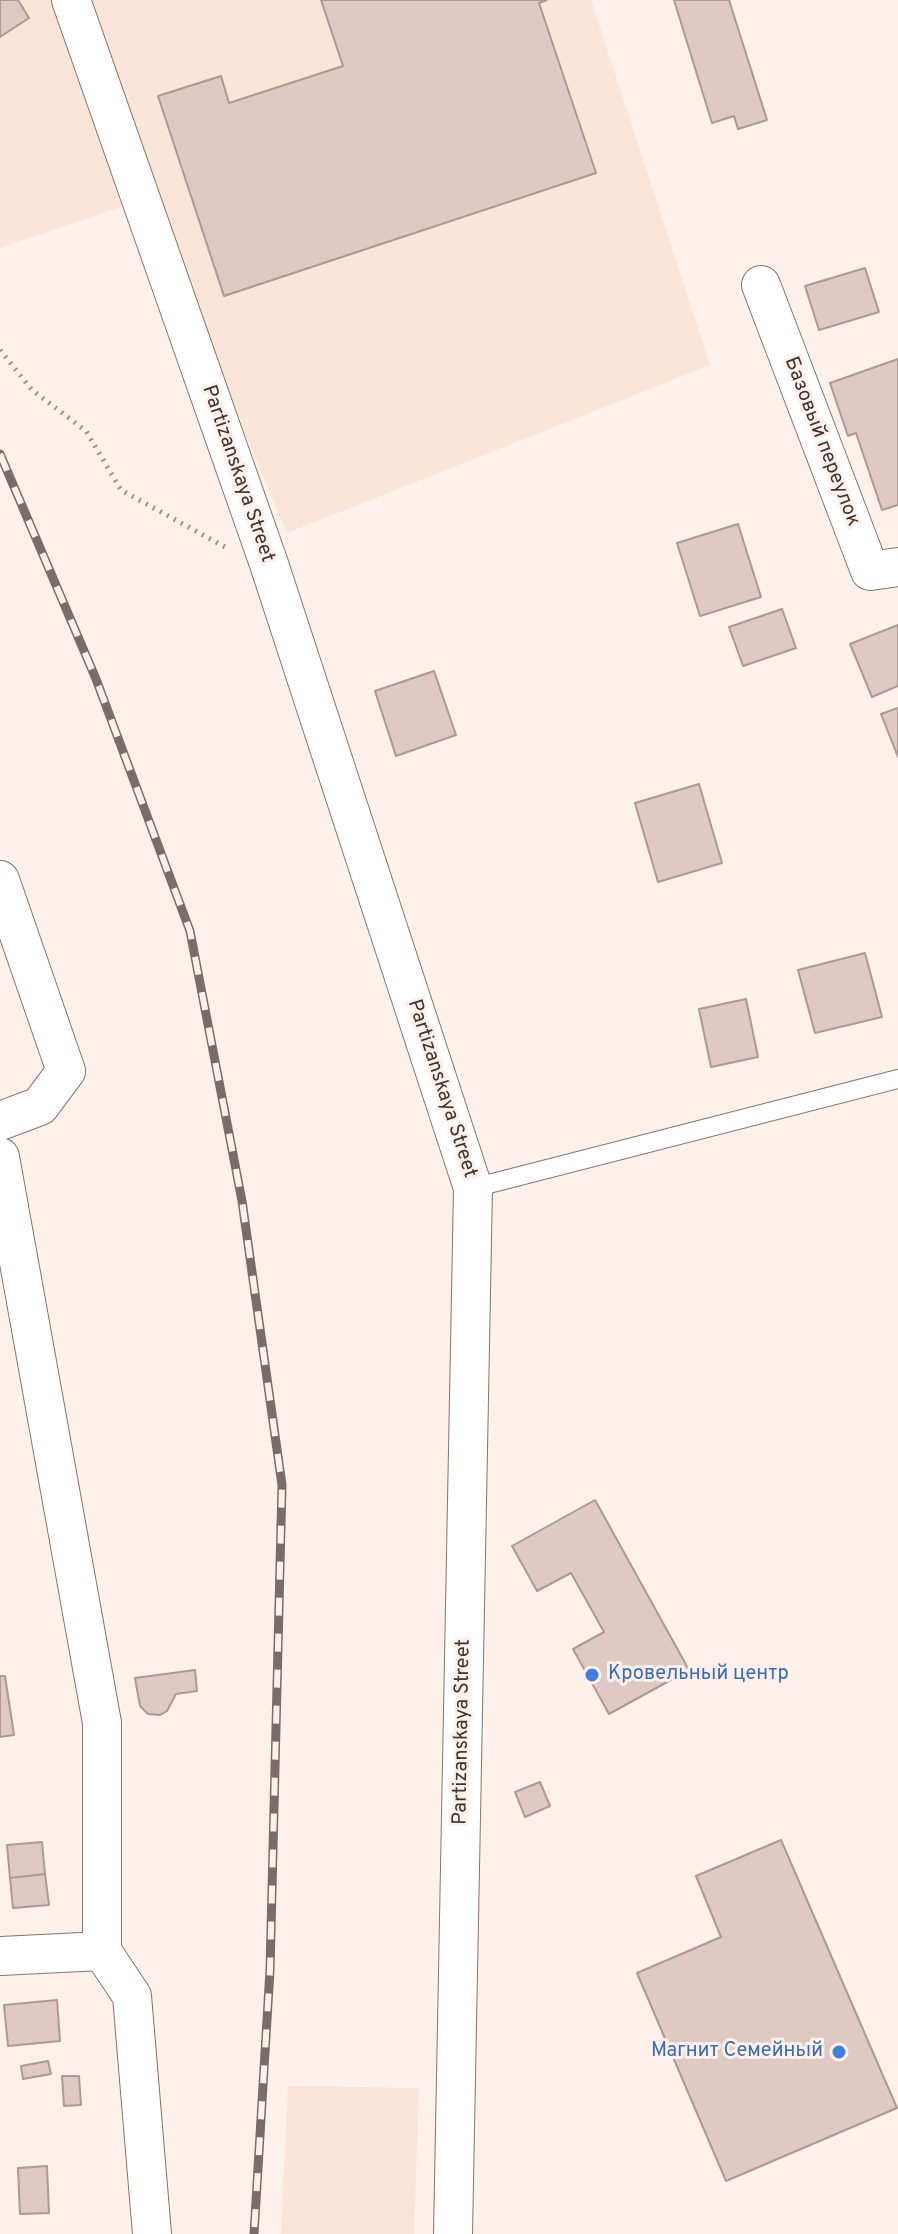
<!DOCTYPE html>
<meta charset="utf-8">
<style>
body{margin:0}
canvas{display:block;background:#fef0ea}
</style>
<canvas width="898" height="2234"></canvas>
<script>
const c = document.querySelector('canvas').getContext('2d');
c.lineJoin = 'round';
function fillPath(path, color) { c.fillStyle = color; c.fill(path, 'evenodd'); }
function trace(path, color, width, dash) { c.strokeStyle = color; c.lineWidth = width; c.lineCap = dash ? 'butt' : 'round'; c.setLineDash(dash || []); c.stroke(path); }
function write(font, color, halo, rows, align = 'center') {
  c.font = font + ' Overpass,sans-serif'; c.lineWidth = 6; c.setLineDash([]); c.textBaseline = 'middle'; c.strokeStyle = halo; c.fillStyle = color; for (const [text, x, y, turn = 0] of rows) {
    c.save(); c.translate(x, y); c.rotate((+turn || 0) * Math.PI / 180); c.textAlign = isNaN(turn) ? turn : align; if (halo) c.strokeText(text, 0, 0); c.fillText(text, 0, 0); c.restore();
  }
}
fillPath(new Path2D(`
 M0,0H591L710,365L287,533L147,198L0,248Z
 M288,2086L419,2088L414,2234H281Z`), '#fbe4d8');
const building = new Path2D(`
 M0,0H18L29,18L0,37Z
 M321,0H547L539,3L596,173L224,296L158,96L221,76L229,103L343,66Z
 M674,0H729L767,120L738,129L734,116L712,123Z
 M865,268L879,312L819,330L805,286Z
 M898,359V505L882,510L856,433L848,436L830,383Z
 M738,524L761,597L700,616L677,543Z
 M782,609L796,648L743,666L729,627Z
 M898,625V686L872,697L850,644Z
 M434,671L456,735L396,756L375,691Z
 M898,708V757L881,714Z
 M699,784L722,863L658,882L635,803Z
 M865,953L882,1017L815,1033L798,970Z
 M746,999L758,1057L711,1067L699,1009Z
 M595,1500L689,1670L609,1714L573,1649L604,1632L571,1573L537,1591L512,1546Z
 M195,1670L197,1691L176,1694L167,1711L160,1715L148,1714L140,1706L135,1678Z
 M0,1676H5L14,1735L0,1737Z
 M540,1782L550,1806L525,1817L515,1792Z
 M781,1840L897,2108L726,2181L637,1973L721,1937L696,1876Z
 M42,1842L45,1874L10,1878L7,1845Z
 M45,1874L49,1905L13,1908L10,1878Z
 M57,2000L60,2041L8,2046L4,2005Z
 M48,2061L51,2074L23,2079L21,2066Z
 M62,2076H79L81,2105L64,2106Z
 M47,2166L49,2213L20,2214L18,2168Z`);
fillPath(building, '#e1c9c3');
trace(building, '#af9893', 2);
const service = new Path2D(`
 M473,1188L898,1079`);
const minor = new Path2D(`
 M71,0L269,564L473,1188L453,2234
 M761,285L870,571L898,567
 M0,880L66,1071L40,1106L0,1121
 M0,1157L102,1723V1951L132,1996L152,2234
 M0,1956L102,1951`);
trace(service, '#88746b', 20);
trace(minor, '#88746b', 40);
trace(new Path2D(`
 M0,350L32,390L86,431L121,490L225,547`), '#9d928d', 5, [2, 6]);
trace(service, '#fff', 18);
trace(minor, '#fff', 38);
const rail = new Path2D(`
 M0,454L96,679L190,931L242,1201L282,1485L270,1970L254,2234`);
trace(rail, '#786d69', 9);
trace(rail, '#fef0ea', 6, [18]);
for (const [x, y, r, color] of [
 [592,1675,8,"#3f7fe0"],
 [839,2052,8,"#3f7fe0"]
]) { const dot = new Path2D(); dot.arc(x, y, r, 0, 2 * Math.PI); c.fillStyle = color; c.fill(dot); trace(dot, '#fef0ea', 3); }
write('20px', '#3d3430', '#fef0ea', [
 ["Базовый переулок",821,442,69],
 ["Partizanskaya Street",237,474,71],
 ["Partizanskaya Street",441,1089,72],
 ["Partizanskaya Street",463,1732,-89]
]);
write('20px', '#366cbe', '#fef0ea', [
 ["Кровельный центр",608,1675],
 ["Магнит Семейный",823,2052,"right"]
], 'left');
</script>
